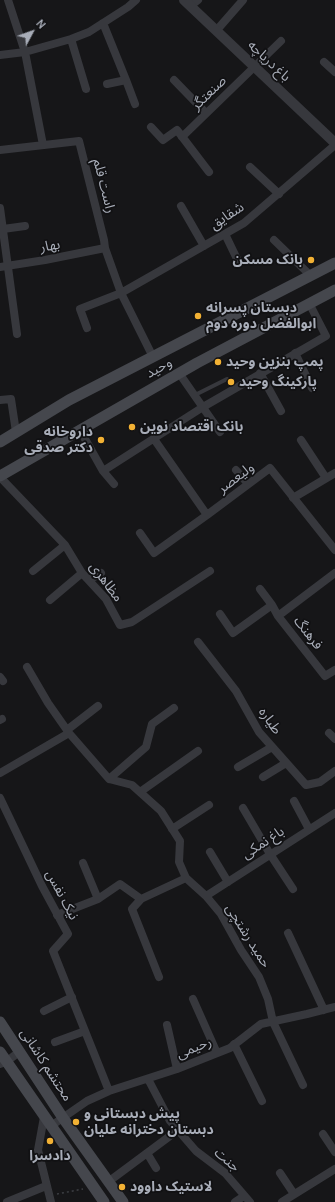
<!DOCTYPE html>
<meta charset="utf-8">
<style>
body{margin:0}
#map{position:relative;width:335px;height:1202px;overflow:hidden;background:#161618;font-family:Cabin,sans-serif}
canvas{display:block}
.north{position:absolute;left:12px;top:12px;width:40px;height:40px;-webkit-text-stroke:3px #111113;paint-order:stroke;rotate:49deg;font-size:11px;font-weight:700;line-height:16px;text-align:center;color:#a8adb8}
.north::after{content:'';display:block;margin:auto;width:14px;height:18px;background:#a8adb8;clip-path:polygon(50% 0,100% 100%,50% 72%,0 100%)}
</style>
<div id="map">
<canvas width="335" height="1202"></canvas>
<div class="north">N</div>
</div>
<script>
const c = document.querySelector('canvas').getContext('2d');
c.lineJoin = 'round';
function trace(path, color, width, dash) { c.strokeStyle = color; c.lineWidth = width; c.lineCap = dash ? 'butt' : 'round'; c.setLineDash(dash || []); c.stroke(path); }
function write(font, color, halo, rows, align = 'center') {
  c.font = font + ' Cabin,"Noto Sans Arabic",sans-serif'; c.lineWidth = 3.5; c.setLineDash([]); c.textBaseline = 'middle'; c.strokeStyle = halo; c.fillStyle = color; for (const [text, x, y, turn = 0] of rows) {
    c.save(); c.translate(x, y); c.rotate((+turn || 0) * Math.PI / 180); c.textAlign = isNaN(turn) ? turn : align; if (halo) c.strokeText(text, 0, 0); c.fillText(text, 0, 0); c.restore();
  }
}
trace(new Path2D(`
 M57,1194L83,1189`), '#3d3f44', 1.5, [2, 3]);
trace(new Path2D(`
 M195,395L227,379`), '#37383d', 4);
trace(new Path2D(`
 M8,0L25,52L43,145
 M190,6L198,0
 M103,23L126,80L107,84
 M216,31L243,0
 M71,39L86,89
 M0,55L25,52L71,39L89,32L128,7L136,0
 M324,62L335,72
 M126,80L135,104
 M174,80L206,113
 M151,127L163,140L177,130L209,172
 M182,137L281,41
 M0,150L79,141L104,240L105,248L121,293L153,357
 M250,167L279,194
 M181,206L204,246
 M0,208L17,334
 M3,229L25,226
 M225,234L238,261
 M274,240L311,276
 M0,267L45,260L105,248
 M87,328L80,309L121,293L244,223L335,145
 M295,353L312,388
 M179,373L220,432
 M260,373L281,411
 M0,400L11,399L16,432
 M80,430L103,471L114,484
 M154,439L207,515L270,468L335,550
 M301,440L326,478
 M236,470L248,484
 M103,471L203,407L326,336L309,303
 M0,477L65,545L82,573L106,599L120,625L132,622L210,571
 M293,498L335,473
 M140,533L154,553L207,515
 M33,571L65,545
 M89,580L101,573
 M260,589L272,605L278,616L325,676L335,670
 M50,600L82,573
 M220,614L233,633L272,605
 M278,616L335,573
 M198,642L236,691L259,732L306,785L320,782L335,771
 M27,667L48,703L69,733L109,779L132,785L161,811L180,841L179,862L186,878L206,896L221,914L241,950L259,977L268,999L273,1022L303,1085
 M0,677L3,681
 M0,720L2,719
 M67,730L98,706
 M329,733L335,739
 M238,767L272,747
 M0,773L69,733
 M263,777L286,763
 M109,779L146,747L152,724L174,708
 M140,792L198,751
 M0,798L42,886L68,934L53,951L109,1091
 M294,801L309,829
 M243,808L270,854L293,889
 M172,829L209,805
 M210,852L228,882
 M83,863L98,899
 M206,896L335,813
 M141,899L132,909L159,977
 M57,915L98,899L120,884L141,899L186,878
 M288,933L324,1010
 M193,999L217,1053
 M44,1011L72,997
 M167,1025L177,1069
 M55,1042L85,1031
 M234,1044L262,1101
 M0,1064L6,1062L19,1052
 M148,1079L170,1121L196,1151L225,1173L250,1202
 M44,1117L38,1150L51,1202
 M51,1126L87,1101L109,1091L177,1069L230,1048L261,1024L307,1014L335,1007
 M323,1134L335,1152
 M147,1153L156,1168
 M280,1173L294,1194
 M108,1182L178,1130
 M7,1202L46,1186
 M235,1202L244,1196
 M282,1202L335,1169`), '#37383d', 8);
trace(new Path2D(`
 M184,0L335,143`), '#37383d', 10);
trace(new Path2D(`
 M0,442L69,400L335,263
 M0,476L197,363L335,290
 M0,1022L63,1118L123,1202
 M0,1052L104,1202`), '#45474d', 11);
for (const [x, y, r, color] of [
 [311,260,4,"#f2b134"],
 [198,316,4,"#f2b134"],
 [218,362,4,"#f2b134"],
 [231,382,4,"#f2b134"],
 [132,427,4,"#f2b134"],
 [101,440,4,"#f2b134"],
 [76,1122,4,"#f2b134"],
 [50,1141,4,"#f2b134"],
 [122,1187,4,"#f2b134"]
]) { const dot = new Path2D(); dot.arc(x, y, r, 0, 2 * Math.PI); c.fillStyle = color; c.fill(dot); trace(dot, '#111113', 1.5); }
write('14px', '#a8adb8', '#111113', [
 ["باغ دریاچه",269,61,43],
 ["صنعتگر",209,93,-44],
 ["راست قلم",104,186,76],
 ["شقایق",227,216,-33],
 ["بهار",50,246,-10],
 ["وحید",159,368,-29],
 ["ولیعصر",236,478,-37],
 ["مظاهری",106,582,53],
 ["فرهنگ",308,633,52],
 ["طیاره",270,721,55],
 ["باغ نمکی",263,843,-33],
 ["نیک نفس",62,895,62],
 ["حمید رشتچی",248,936,58],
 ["رحیمی",194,1048,-22],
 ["محتشم کاشانی",46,1065,57],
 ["جنت",227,1160,41]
]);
write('bold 14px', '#a8adb8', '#111113', [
 ["بانک مسکن",303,260,"right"],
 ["دبستان پسرانه",206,308],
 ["ابوالفضل دوره دوم",206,324],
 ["پمپ بنزین وحید",226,362],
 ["پارکینگ وحید",239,382],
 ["بانک اقتصاد نوین",140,427],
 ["داروخانه",93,432,"right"],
 ["دکتر صدقی",93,448,"right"],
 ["پیش دبستانی و",84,1114],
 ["دبستان دخترانه علیان",84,1130],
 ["دادسرا",50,1156,"center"],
 ["لاستیک داوود",130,1187]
], 'left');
</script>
